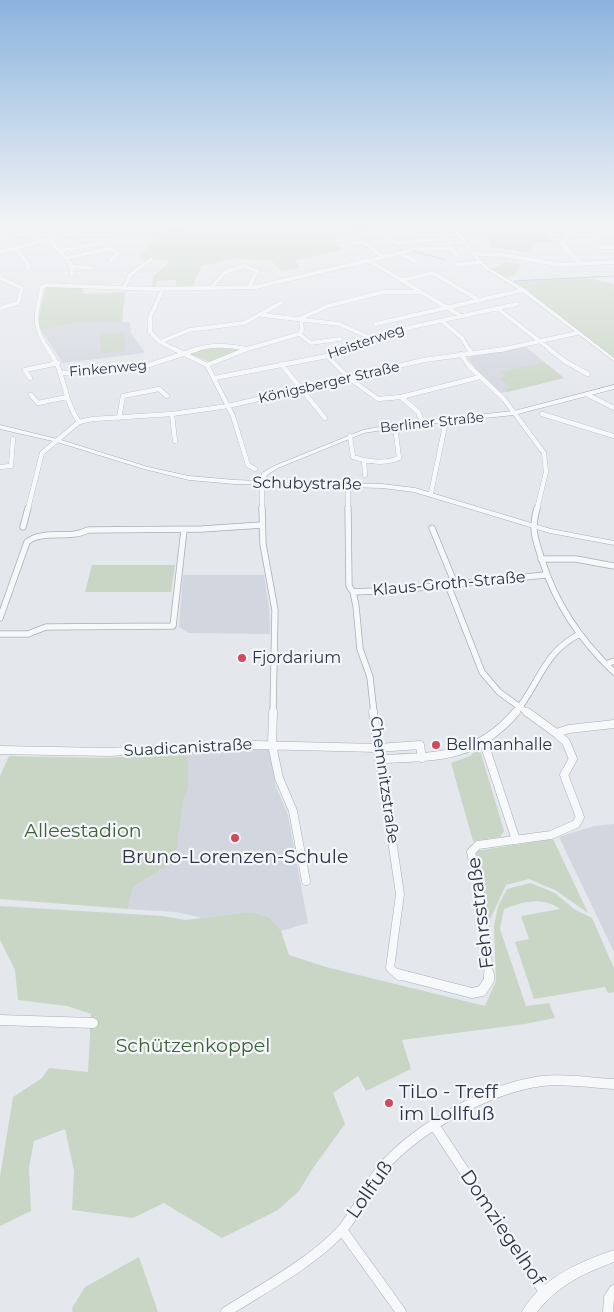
<!DOCTYPE html>
<meta charset="utf-8">
<style>
body{margin:0}
canvas{display:block;background:#e4e7ec}
</style>
<canvas width="614" height="1312"></canvas>
<script>
const c = document.querySelector('canvas').getContext('2d');
c.lineJoin = 'round';
function fillPath(path, color) { c.fillStyle = color; c.fill(path, 'evenodd'); }
function trace(path, color, width, dash) { c.strokeStyle = color; c.lineWidth = width; c.lineCap = dash ? 'butt' : 'round'; c.setLineDash(dash || []); c.stroke(path); }
function write(font, color, halo, rows, align = 'center') {
  c.font = font + ' Montserrat,sans-serif'; c.lineWidth = 4.5; c.setLineDash([]); c.textBaseline = 'middle'; c.strokeStyle = halo; c.fillStyle = color; for (const [text, x, y, turn = 0] of rows) {
    c.save(); c.translate(x, y); c.rotate((+turn || 0) * Math.PI / 180); c.textAlign = isNaN(turn) ? turn : align; if (halo) c.strokeText(text, 0, 0); c.fillText(text, 0, 0); c.restore();
  }
}
fillPath(new Path2D(`
 M83,322H130L131,333L145,353L63,363L41,330Z
 M526,347L564,378L501,393L478,373L468,358L478,355Z
 M183,575H264L269,607L270,634L189,633L179,627Z
 M269,749L276,787L288,815L308,923L281,931L269,917L251,912L202,918L176,912L128,909L133,887L175,861L184,798L188,789V753Z
 M614,824V952L559,837L594,826Z`), '#d2d6de');
fillPath(new Path2D(`
 M106,226H349L358,236L334,240L343,250L296,260L300,268L281,271L271,260L230,259L202,266L192,287H176V280L157,281L156,288H151L154,275L171,261L138,258L156,238L118,237Z
 M454,226H557L544,238L557,241V243H536L527,252L490,247V242L486,241V237L462,236Z
 M506,262L521,265L514,276L507,278L491,269Z
 M587,278L614,284V358L512,282Z
 M46,286H81L84,294L125,292L122,322H83L41,330L38,322Z
 M124,332L125,351L101,353L100,334Z
 M220,347L241,350L210,362L187,353L190,350Z
 M544,362L564,378L508,392L505,389L511,388L500,378L506,376L501,372Z
 M92,565H175L171,592H85Z
 M477,749L480,750L504,831L500,837L473,841L451,763L470,756Z
 M188,753V789L184,798L175,861L133,887L128,909L0,899V776L9,756L104,758Z
 M553,839L588,913L555,890L529,879L506,885L488,924L476,851Z
 M530,883L555,893L574,909L592,918L614,968V992L608,993L605,987L534,999L515,942L529,939L521,916L560,909C541,896 524,902 504,909L500,929L526,1006L549,1003L555,1018L525,1024L402,1040L411,1069L366,1091L358,1076L333,1093L345,1124L313,1168L299,1191L278,1210L222,1238L164,1203L133,1218L72,1210L74,1171L65,1129L34,1141L29,1167L31,1211L0,1226V1177L13,1097L42,1078L49,1068L88,1072L91,1014L67,1006L18,1000L15,970L0,940V906L163,916L185,920L251,912L269,917L281,931L289,955L326,967L485,1006L496,981L494,926L498,906L507,889Z
 M139,1257L158,1312H73L72,1308L85,1287Z`), '#c9d6c5');
trace(new Path2D(`
 M170,233L184,230L186,226
 M412,251L446,260
 M514,281L614,276`), '#9fb4cc', 1);
const minorFar4 = new Path2D(`
 M66,226L72,234
 M373,226L395,243L447,239
 M576,226L561,243L581,264
 M586,226L614,232
 M0,230L4,238
 M26,232L56,226
 M365,234L439,229L450,243
 M0,238L21,234
 M599,238L611,226
 M50,240L70,263L72,274
 M341,245L363,242L383,257L368,261
 M449,247L457,255
 M600,247H614
 M16,249L29,265L28,268
 M420,249L446,248L450,243L464,242
 M60,251L100,243L118,253L111,260
 M0,252L98,226
 M399,253L415,261
 M473,254L504,255L561,265L614,262
 M383,257L409,251
 M66,258L112,248
 M457,265L480,262
 M70,266L91,268
 M0,278L22,288L18,303L0,308
 M402,280L433,273L477,299
 M124,288L130,275L151,259
 M211,288L225,272L244,266L257,271L249,287
 M163,289L150,317V332L160,342L176,350
 M497,308L551,350
 M262,315L339,324L373,339
 M442,321L462,338L469,350
 M376,324L523,290
 M299,334L311,343L340,339
 M160,342L189,330L244,323L281,303
 M49,350C31,325 36,315 42,287L46,285L154,289L256,287L366,261L373,263L461,316
 M194,350C212,344 227,345 246,349
 M244,350L299,334L302,330L301,318L328,306L383,292H421
 M343,350L412,327L517,304
 M500,350L577,333`);
const minorFar3 = new Path2D(`
 M48,349C65,371 63,399 79,422
 M174,349L207,365L233,416L248,465L255,469
 M469,349L472,354
 M549,349L566,362L588,374
 M461,354L469,366L504,399L544,453L546,472L537,509
 M327,356L350,379L378,399L401,397L480,377
 M281,364L325,418
 M207,365L247,349
 M62,373L137,369L198,349
 M30,378L25,370L58,363
 M215,378L327,356L346,349
 M31,395L38,403L67,397
 M588,395L614,408
 M401,397L418,412L423,423
 M172,414L175,441
 M542,414L614,436
 M119,418L123,396L159,389L167,396
 M350,436L353,457C367,462 385,464 399,458L395,426
 M364,460L365,475
 M0,467L11,466L13,439
 M262,483V509
 M348,485V509
 M431,493L446,421
 M28,509L42,453L79,422L93,419L172,414L228,406L424,360L505,349`);
const minorFar2 = new Path2D(`
 M262,508L263,544L275,610L273,713
 M348,508L349,586L353,592L356,606L360,649L370,677L374,713
 M537,508C531,531 535,538 542,560C556,605 580,640 614,672
 M23,527L28,508
 M432,528L455,584
 M541,559H576L614,566
 M448,585L482,672L499,692L528,713
 M353,592L397,590L545,575
 M0,618L27,542C43,529 70,540 88,530L202,529L262,525
 M0,634H28L46,627L173,626L184,530
 M606,664L614,661
 M515,713C539,685 543,653 578,635`);
const minorFar1 = new Path2D(`
 M273,712L272,745L279,778L293,811L306,881
 M373,712L400,894L390,968L399,976
 M527,712L556,733L569,729L614,724
 M484,743L516,840
 M0,750L108,752L255,745L377,748L420,745L422,758
 M379,759C436,757 476,759 516,712
 M489,976L483,908L471,852L478,845L551,835L576,824L580,817L564,775L573,759L566,742L556,733`);
const minor = new Path2D(`
 M398,974L472,993L482,991L489,980V974
 M0,1020L93,1023
 M434,1125L544,1292
 M342,1230L401,1312
 M226,1312C265,1287 308,1265 340,1232C359,1212 366,1185 384,1166C420,1126 489,1088 542,1081C566,1078 590,1083 614,1084
 M608,1312L609,1298L614,1290`);
const tertiary = new Path2D(`
 M450,226H454L481,261L489,268L525,289L614,358V361L521,291L487,270L479,263Z
 M614,385V389L514,415L407,426L364,433L278,468L267,475L265,481L382,484L415,488L551,529L614,541V545L550,533L414,492L382,488L235,484L189,480L144,469L57,442L0,429V425L61,440L148,467L189,476L235,480L259,481L262,473L274,466L363,430L407,422L514,411Z
 M614,1250V1262C582,1274 559,1285 537,1312H522C525,1305 531,1299 536,1293C558,1271 585,1260 614,1250Z`);
trace(minorFar4, '#a9aeb7', 4.5);
trace(minorFar3, '#a9aeb7', 5);
trace(minorFar2, '#a9aeb7', 7);
trace(minorFar1, '#a9aeb7', 9);
trace(minor, '#a9aeb7', 11);
trace(tertiary, '#a9aeb7', 1);
trace(minorFar4, '#f7f8fa', 4);
trace(minorFar3, '#f7f8fa', 4.5);
trace(minorFar2, '#f7f8fa', 5.5);
trace(minorFar1, '#f7f8fa', 8);
trace(minor, '#f7f8fa', 10);
fillPath(tertiary, '#f7f8fa');
const sky = c.createLinearGradient(0, 0, 0, 409);
sky.addColorStop(0, '#8bb4dd');
sky.addColorStop(0.55, '#f3f4f6');
sky.addColorStop(1, '#f3f4f600');
c.fillStyle = sky;
c.fillRect(0, 0, 614, 409);
for (const [x, y, r, color] of [
 [242,658,5,"#d1495b"],
 [436,745,5,"#d1495b"],
 [235,838,5,"#d1495b"],
 [389,1103,5,"#d1495b"]
]) { const dot = new Path2D(); dot.arc(x, y, r, 0, 2 * Math.PI); c.fillStyle = color; c.fill(dot); trace(dot, '#f4f6f9', 2); }
write('14px', '#2b3445', '#f4f6f9', [
 ["Heisterweg",366,342,-19],
 ["Finkenweg",108,369,-5],
 ["Königsberger Straße",329,383,-13],
 ["Berliner Straße",432,423,-6]
]);
write('16px', '#2b3445', '#f4f6f9', [
 ["Schubystraße",307,484,1],
 ["Klaus-Groth-Straße",449,584,-5],
 ["Suadicanistraße",188,748,-3],
 ["Chemnitzstraße",384,780,82]
]);
write('16px', '#2b3445', '#f4f6f9', [
 ["Fjordarium",252,658],
 ["Bellmanhalle",446,745]
], 'left');
write('19px', '#3f6138', '#f4f6f9', [
 ["Alleestadion",83,831],
 ["Schützenkoppel",193,1046]
]);
write('19px', '#2b3445', '#f4f6f9', [
 ["Bruno-Lorenzen-Schule",235,857],
 ["TiLo - Treff",399,1092,"left"],
 ["im Lollfuß",399,1114,"left"]
]);
write('19px', '#2b3445', '#f4f6f9', [
 ["Fehrsstraße",481,913,-97],
 ["Lollfuß",370,1190,-55],
 ["Domziegelhof",502,1228,56]
]);
</script>
